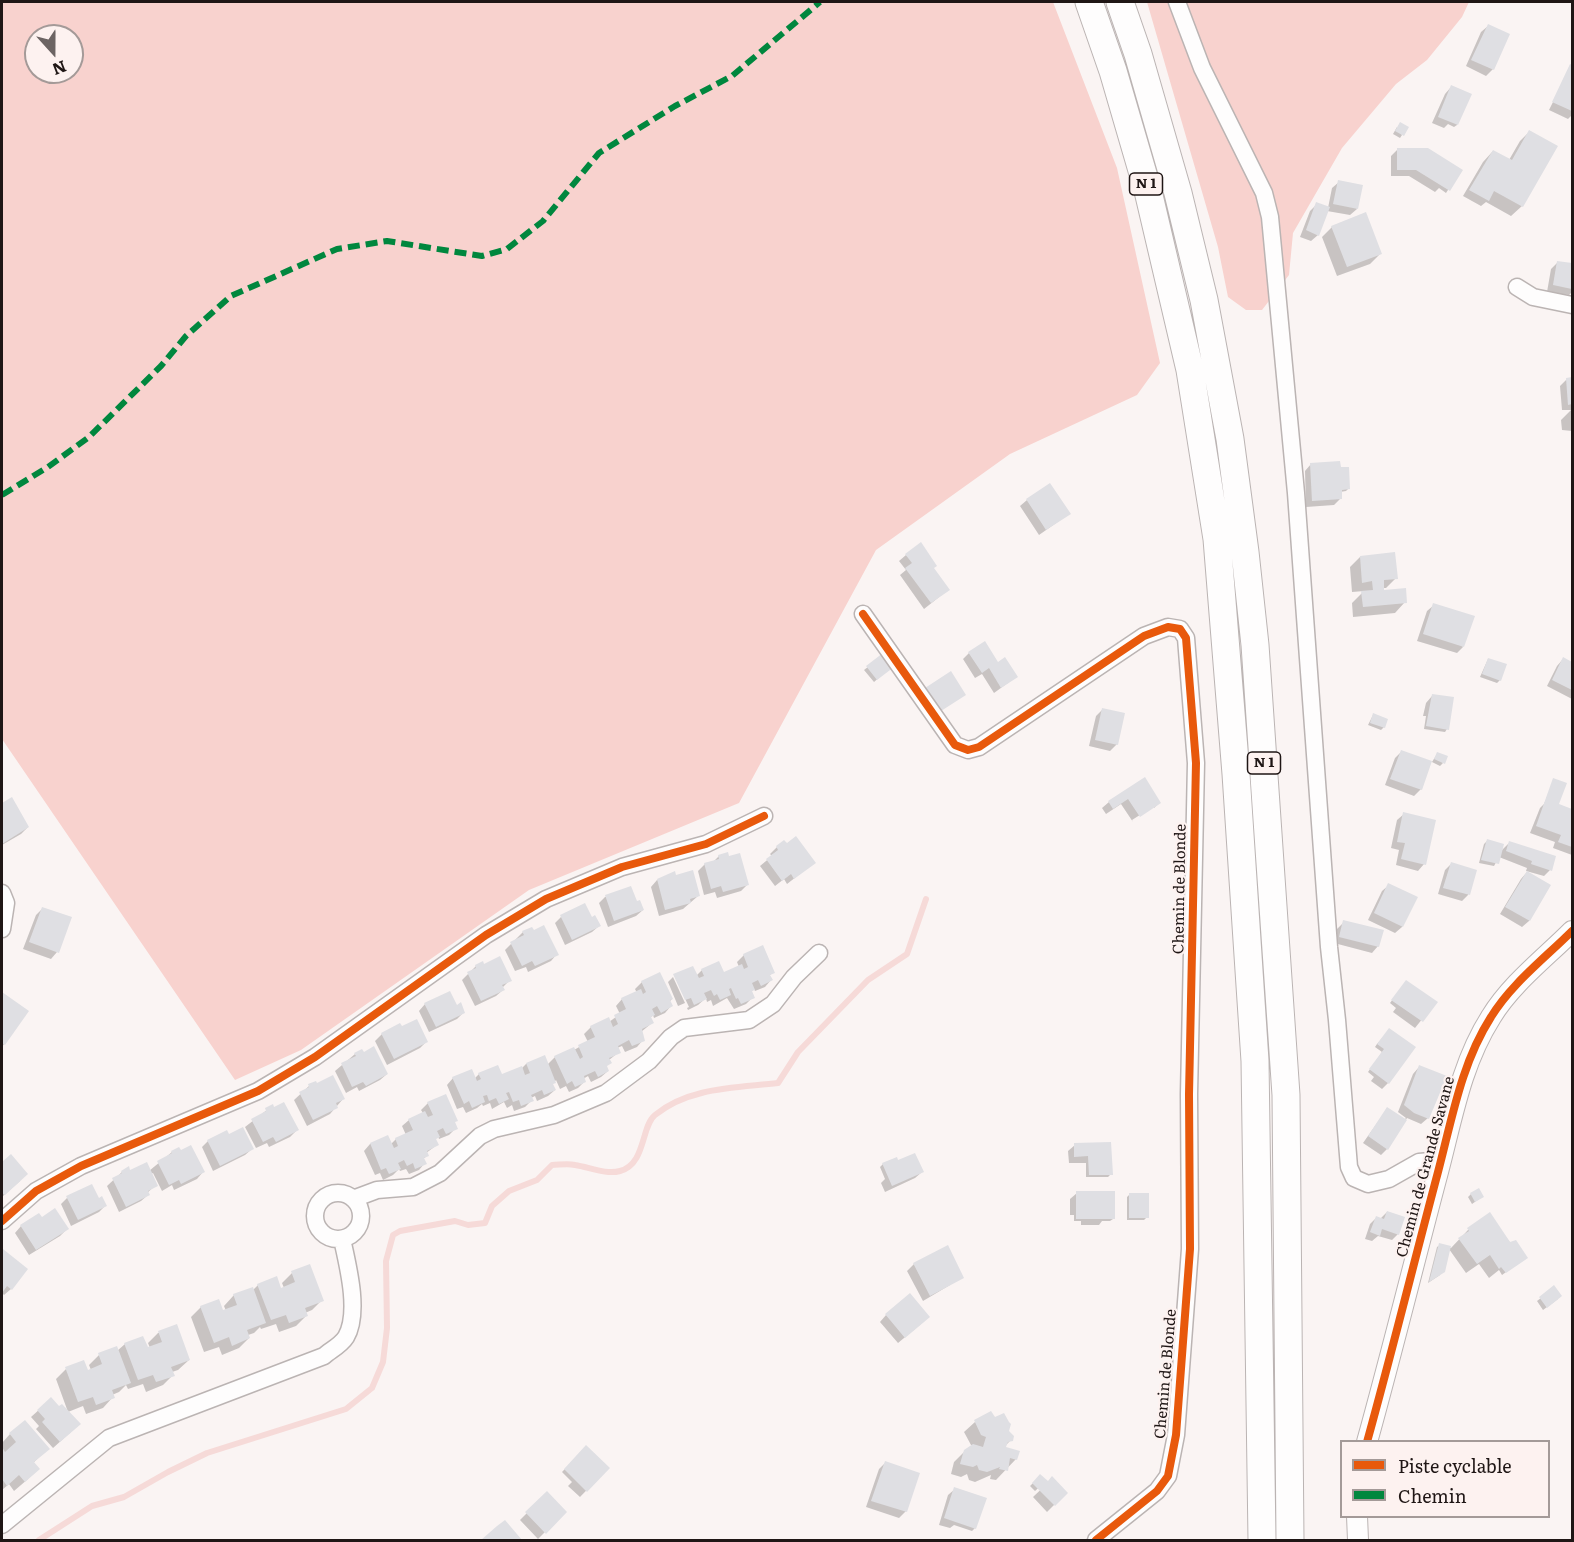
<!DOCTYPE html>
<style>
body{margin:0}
#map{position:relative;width:1574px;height:1542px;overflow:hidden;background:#faf4f3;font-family:Literata,serif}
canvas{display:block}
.frame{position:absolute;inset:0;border:3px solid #1f1615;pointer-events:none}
.legend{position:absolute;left:1340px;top:1440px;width:210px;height:78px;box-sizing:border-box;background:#fdf2f0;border:2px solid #a49a98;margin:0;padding:8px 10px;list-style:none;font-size:18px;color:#1f1615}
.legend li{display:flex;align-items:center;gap:12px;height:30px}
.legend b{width:30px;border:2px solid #a49a98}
.north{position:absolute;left:24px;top:24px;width:60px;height:60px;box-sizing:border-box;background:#fdf2f0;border:2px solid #a49a98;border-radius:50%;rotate:159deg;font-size:16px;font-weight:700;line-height:24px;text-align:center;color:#1f1615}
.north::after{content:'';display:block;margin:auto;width:21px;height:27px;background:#6c6463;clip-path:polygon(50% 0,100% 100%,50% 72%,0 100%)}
</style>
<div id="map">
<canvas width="1574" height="1542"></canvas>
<div class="frame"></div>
<ul class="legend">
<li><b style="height:8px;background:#e8590c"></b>Piste cyclable</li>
<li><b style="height:8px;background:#00873e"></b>Chemin</li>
</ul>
<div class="north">N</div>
</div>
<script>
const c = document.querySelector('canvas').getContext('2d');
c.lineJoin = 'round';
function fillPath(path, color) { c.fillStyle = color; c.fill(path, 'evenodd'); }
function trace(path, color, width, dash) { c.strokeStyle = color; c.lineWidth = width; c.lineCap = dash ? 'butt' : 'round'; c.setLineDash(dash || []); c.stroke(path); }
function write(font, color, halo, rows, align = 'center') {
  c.font = font + ' Literata,serif'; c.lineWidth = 4.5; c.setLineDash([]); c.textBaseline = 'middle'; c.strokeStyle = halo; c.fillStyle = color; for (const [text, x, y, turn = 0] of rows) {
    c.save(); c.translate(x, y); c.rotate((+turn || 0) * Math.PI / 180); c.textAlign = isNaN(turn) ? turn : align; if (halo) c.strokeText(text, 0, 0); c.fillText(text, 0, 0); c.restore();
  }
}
fillPath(new Path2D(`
 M2,2H1053L1117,168L1160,363L1137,395L1010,454L876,550L739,803L529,890L301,1050L235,1080L2,739ZM36,36H72V72H36Z
 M1147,2H1469L1462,17L1427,60L1396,84L1342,148L1293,233L1289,275L1262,310H1246L1228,297L1218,247Z`), '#f8d2ce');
fillPath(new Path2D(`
 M1488,26L1493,69L1486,76L1466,66L1481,32Z
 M1572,68V115L1568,119L1549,110L1567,74Z
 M1451,87L1457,125L1454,127L1448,124L1444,128L1432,123L1445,94Z
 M1397,127L1402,135L1400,138L1393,134Z
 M1530,131L1556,147L1522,206L1511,216L1486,202L1481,206L1463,196L1483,162L1493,151L1509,160L1520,141Z
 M1398,149L1461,170L1446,193L1439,188L1435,192L1409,176H1391V156Z
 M1339,182L1357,209L1350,215L1327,211L1318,235L1311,241L1300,237L1310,211L1317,204L1328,208L1332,188Z
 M1332,227L1380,254L1370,264L1337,276L1322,237Z
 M1558,262L1572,265V292L1569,295L1547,292L1551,269Z
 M1567,379H1572V482H1571L1572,431L1562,430L1561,420L1571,410H1562L1560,386Z
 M1311,464L1348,489L1346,491L1340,492V499L1334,505L1306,507L1305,471Z
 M1027,500L1069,514L1039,535L1020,506Z
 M906,555L932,569L948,590L924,609L900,575L906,570L899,561Z
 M1360,557L1396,578L1386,588H1383V592L1405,602L1395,613L1353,617L1352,603L1364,591L1352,592L1350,567Z
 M1434,605L1463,647L1457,653L1417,641L1427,611Z
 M969,653L998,664L1016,677L994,693L982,674L975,678L963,659Z
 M883,655L889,669L874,682L864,670Z
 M1488,659L1500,680L1497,683L1480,677Z
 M1563,659L1572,664V699L1547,686L1557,666Z
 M1432,696L1447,729L1445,732L1424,729L1426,716H1423L1426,703Z
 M1102,710L1117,744L1110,751L1089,746L1096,716Z
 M1373,715L1384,727L1381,730L1368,725Z
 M1401,752L1421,789L1414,796L1385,785L1395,758Z
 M1437,754L1443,763L1440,766L1432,762Z
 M1144,780L1159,803L1154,808V806L1132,820L1133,822L1121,804L1106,814L1102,808L1109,802Z
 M1554,780L1556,805L1572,811V855L1553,848L1555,842L1530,833L1540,808L1544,804Z
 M11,799L28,827L21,834L2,845V805Z
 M1404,814L1424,864L1418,871L1396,865L1399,850L1391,848L1397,820Z
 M1487,841L1500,852L1510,842L1550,870L1544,876L1526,871L1527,868L1499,857L1494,866L1479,863L1484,844Z
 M777,847L814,863L787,884L784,879L775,886L760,866L772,856L770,854Z
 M719,856L747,885L741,891L717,898L715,892L704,895L698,871L705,864L713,862Z
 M1451,864L1476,871L1468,895L1462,901L1438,894L1445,870Z
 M1527,872L1549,886L1529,921L1522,927L1500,914L1521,879Z
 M657,880L698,896L683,909L659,916L651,887Z
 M1389,885L1416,898L1402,927L1395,933L1368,920L1382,891Z
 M630,887L636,903L643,910L636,916L608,927L599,903L605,897Z
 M42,909L57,952L51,959L23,949L36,915Z
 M561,917L591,919L599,926L592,932L565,945L555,923Z
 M1344,922L1378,946L1372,953L1334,943L1337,929Z
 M523,932L557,954L551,961L528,972L526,967L515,971L505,950Z
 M744,955L773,972L769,976L771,980L765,987L755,991L754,989L751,992L753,997L746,1004L734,1009L727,998L713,1006L711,1000L707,1002L706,998L698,1005L688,1010L687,1008L689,1007L674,975L696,976L702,970L723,974L739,967L737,962Z
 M476,966L510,980L502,988L503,990L496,996L475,1006L462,980Z
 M660,974L672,999L669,1002L671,1006L665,1013L654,1018L653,1015L650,1018L652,1023L641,1032L643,1040L637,1047L625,1052L622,1046L617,1048L619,1052L609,1060L606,1067L608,1071L601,1077L591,1082L588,1076L583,1079L584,1082L578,1088L569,1092L566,1086L560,1089L556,1080L552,1085L555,1090L548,1096L537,1101L535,1096L531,1098L532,1100L525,1107L514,1111L512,1105L507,1108L504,1102L492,1109L490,1103L483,1106L482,1104L477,1108L466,1113L463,1107L457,1109L447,1085L453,1078L474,1079L479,1074L501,1076L521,1069L526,1064L544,1057L547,1065L555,1057L574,1050L588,1042L584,1034L591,1027L609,1022L620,1014L616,1006L622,999L637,993L635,989L642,982Z
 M673,977L685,1003L678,1006L668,982Z
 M1406,982L1435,1003L1415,1028L1393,1012L1396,1008L1390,1003Z
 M2,994L27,1011L2,1047Z
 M425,1004L456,1007L464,1012L457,1019L429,1032L419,1011Z
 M1389,1030L1388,1083L1382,1089L1371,1081L1374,1077L1368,1072L1382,1052L1375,1047L1377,1044Z
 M382,1034L426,1042L420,1048L387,1065L375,1041Z
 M355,1054H363L387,1074L380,1080L359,1091L357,1087L346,1093L335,1071Z
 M1419,1067L1428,1118L1421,1124L1407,1118L1387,1149L1381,1155L1363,1143L1387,1109L1404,1120L1406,1118L1398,1112L1413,1074Z
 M309,1086L343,1099L330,1114L307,1126L294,1100Z
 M428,1103L454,1123L456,1128L449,1135L439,1139L438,1136L435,1140L437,1145L426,1153L427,1156L423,1159L425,1163L419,1170L409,1174L406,1169L400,1171L399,1169L393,1175L383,1180L380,1173L375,1175L364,1151L370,1144L388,1137L391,1144L396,1139L406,1135L402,1126L409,1120L423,1113L421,1110Z
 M272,1106L297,1130L290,1137L269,1147L267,1143L256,1148L245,1127Z
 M208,1141L252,1149L245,1155L213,1171L202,1147Z
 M1075,1145L1111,1174L1108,1177H1086V1163H1069L1068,1151Z
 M172,1152L203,1172L197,1179L174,1190L172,1185L162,1191L153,1173L151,1174L156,1185L147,1193L148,1195L141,1201L119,1212L107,1186L122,1172L149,1171Z
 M11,1156L20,1181L2,1197V1164Z
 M898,1163L922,1172L915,1178L885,1192L881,1183L885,1179L880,1167L883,1164Z
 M1077,1193L1113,1219L1110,1221H1102L1099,1225H1081V1221H1074V1215H1070V1199Z
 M1130,1194L1147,1217L1144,1220H1127V1197Z
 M1471,1194L1482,1197L1472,1204L1468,1197Z
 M67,1198L98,1200L105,1206L99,1212L71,1226L61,1204Z
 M1387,1212L1398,1234L1392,1240L1378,1236L1372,1241L1365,1239L1370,1224L1376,1218L1380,1219Z
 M1489,1214L1523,1260L1502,1275L1499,1270L1489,1278L1479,1264L1466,1273L1449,1249L1440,1275L1428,1283L1437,1247L1440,1245L1451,1248L1468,1230Z
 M41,1219L67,1229L60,1236L29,1255L15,1233L21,1226Z
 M3,1251L11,1289L4,1295L2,1293V1253Z
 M914,1264L950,1285L923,1301L907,1271Z
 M292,1273L322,1300L312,1310L305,1313L306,1316L296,1326L279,1332L276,1324L261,1329L260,1327L254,1333L248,1335L249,1338L239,1348L222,1355L219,1347L204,1352L191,1317L201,1307L223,1312L226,1311L224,1306L234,1295L252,1291L258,1285L280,1290L284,1288L282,1283Z
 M1554,1288L1558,1299L1543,1310L1537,1301Z
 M886,1315L922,1323L898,1343L880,1322Z
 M176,1326L189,1360L178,1370L172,1372L173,1375L163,1385L146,1392L143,1384L128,1389L126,1385L119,1392L112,1395L113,1397L103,1408L86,1414L83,1406L68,1412L56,1379L66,1369L87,1372L91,1370L89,1365L99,1355L117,1351L125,1344L147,1349L150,1348L148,1343L158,1333Z
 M51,1399L72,1431L53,1448L36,1429L39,1426L31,1417Z
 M991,1413L1007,1431L1011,1440L1003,1448L1016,1459L996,1480L990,1479L991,1475L975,1482L969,1480L967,1474L961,1477L951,1474L954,1462L965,1451L974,1446L971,1445L964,1432L975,1422Z
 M10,1434L48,1449L33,1463L28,1479L14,1491L9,1484L2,1490V1443Z
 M586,1447L608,1468L580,1497L568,1486L572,1482L562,1472Z
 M885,1463L906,1511L899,1518L866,1507L879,1469Z
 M1040,1476L1046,1481L1035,1491L1030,1486Z
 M1052,1479L1066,1493L1047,1512L1033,1497Z
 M955,1489L975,1528L972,1531L954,1525L950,1528L939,1525L948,1495Z
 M547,1493L565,1512L538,1539L520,1520Z
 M504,1522L520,1540H483L499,1527Z`), '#0003');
trace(new Path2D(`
 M39,1540L92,1506L124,1497L168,1472L207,1453L346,1409L372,1388L383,1362L387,1328L386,1261L393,1235L400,1231L455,1221L468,1225L485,1223L492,1206L509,1191L537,1180L552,1165C559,1165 567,1163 575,1165C589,1167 606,1175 620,1171C646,1164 641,1126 655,1115C689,1087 736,1088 778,1083L798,1052L868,980L907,954L926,899`), '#f6dad8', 6);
fillPath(new Path2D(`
 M1488,24L1510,34L1494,70L1471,60Z
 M1570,64L1572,65V111L1552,102Z
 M1451,85L1472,94L1458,125L1438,117Z
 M1400,122L1409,127L1404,136L1395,131Z
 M1529,130L1558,146L1523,207L1494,191L1489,201L1469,190L1493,150L1512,160Z
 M1397,148H1428L1463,170L1450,191L1416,170H1397Z
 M1338,180L1363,185L1358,209L1333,204Z
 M1316,202L1330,207L1319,236L1306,230Z
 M1366,212L1382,254L1347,267L1331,226Z
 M1557,261L1572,263V289L1553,285Z
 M1572,377V404L1568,405L1566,378Z
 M1340,461L1341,467H1349L1350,489L1342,490V499L1312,501L1310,463Z
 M1050,483L1071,514L1046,530L1026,499Z
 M921,542L937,566L934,568L950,590L931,603L905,568L912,563L905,554Z
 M1395,552L1398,579L1384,580V590L1406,588L1407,603L1363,607L1361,591L1373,590L1372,581L1362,583L1360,556Z
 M1433,603L1475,616L1464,647L1423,634Z
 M985,641L998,662L1005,657L1018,677L1001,688L989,668L982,673L968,652Z
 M883,653L894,667L877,680L866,666Z
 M1563,657L1572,662V690L1552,680Z
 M1488,658L1507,664L1501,681L1482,674Z
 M951,671L966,695L941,711L925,688Z
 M1432,694L1454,697L1449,730L1426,726Z
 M1102,708L1125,713L1118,745L1095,740Z
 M1373,713L1388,719L1385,728L1370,723Z
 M1401,750L1432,761L1422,790L1390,779Z
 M1437,752L1448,756L1445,764L1434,759Z
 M1145,777L1161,803L1140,817L1128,799L1113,809L1108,801Z
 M1553,778L1567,783L1559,804L1572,809V847L1558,842L1561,835L1536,826Z
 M12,797L29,827L2,844V803Z
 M1403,812L1436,820L1426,865L1401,859L1405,843L1397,842Z
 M796,836L816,863L794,879L791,874L782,881L766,859L778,850L776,846L784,840L787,843Z
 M1487,839L1504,844L1499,864L1481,860Z
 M1509,841L1556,856L1552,871L1531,864L1532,861L1506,851Z
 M728,852L729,856L740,853L749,885L723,892L721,886L711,889L704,863L719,859L718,855Z
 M1451,862L1477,870L1470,895L1443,888Z
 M693,870L700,896L690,899L691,903L665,910L657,879L675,871L676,875Z
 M1527,871L1551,885L1530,921L1505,907Z
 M1388,883L1418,897L1403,927L1374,913Z
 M631,886L637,901L640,900L644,910L614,921L605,895Z
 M585,903L592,917L595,915L601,926L572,940L560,915Z
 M42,907L72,917L59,953L29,942Z
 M1343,920L1384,930L1379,947L1339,937Z
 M544,925L559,955L535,966L532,961L522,966L510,942L524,935L522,931L532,927L534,930Z
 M763,945L775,973L770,975L773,980L761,986L758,980L752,983L755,990L752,991L755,998L741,1004L738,998L736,999L731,988L729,989L731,995L720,1000L717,994L714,996L711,990L704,993L707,999L694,1005L691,998L685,1000L673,974L693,966L699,978L704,976L701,969L719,961L724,972L742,964L744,969L748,967L743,954Z
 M500,956L512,981L502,985L505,990L481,1001L467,972L476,968L475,965L483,961L484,964Z
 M660,972L673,999L670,1000L673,1006L661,1013L657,1006L652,1009L655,1015L651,1017L654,1023L642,1029L645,1041L632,1046L629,1040L618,1046L621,1053L609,1058L612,1063L607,1066L609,1071L598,1077L595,1071L584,1076L586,1082L575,1087L572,1081L567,1084L554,1056L574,1047L580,1059L583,1057L578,1045L595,1037L590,1026L609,1017L613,1027L618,1024L614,1015L626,1009L621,998L641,989L643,994L646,992L641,981Z
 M1406,980L1438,1002L1423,1022L1391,1000Z
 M450,991L457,1005L461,1002L465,1013L436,1027L424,1003Z
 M2,992L29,1011L5,1045L2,1043Z
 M417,1019L428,1042L394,1059L381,1033L400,1023L402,1026Z
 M1389,1028L1416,1047L1389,1084L1369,1069L1384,1049L1377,1044Z
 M374,1046L388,1074L366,1086L363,1082L352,1087L341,1063L356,1056L354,1053L362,1049L364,1052Z
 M545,1055L556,1083L553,1084L556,1090L544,1095L542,1090L531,1095L534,1101L521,1106L519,1100L513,1102L509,1092L506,1093L509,1099L499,1104L496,1098L489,1101L487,1095L483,1096L485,1102L472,1108L469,1101L464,1104L452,1077L472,1069L477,1081L481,1079L478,1073L498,1065L502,1074L522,1066L525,1075L530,1073L526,1063Z
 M1419,1065L1447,1076L1429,1119L1414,1113L1404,1105Z
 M333,1075L345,1099L336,1103L338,1108L313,1120L299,1092L309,1087L308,1084L316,1081L317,1083Z
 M446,1094L458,1121L455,1122L458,1129L446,1134L443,1128L437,1131L440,1137L436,1139L439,1145L427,1151L429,1156L424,1158L427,1164L415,1169L413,1163L407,1166L404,1160L398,1163L401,1169L389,1174L386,1168L381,1170L370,1143L388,1135L394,1148L398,1146L395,1138L413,1130L408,1119L425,1111L428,1117L433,1115L427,1102Z
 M284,1102L299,1130L276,1142L273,1137L263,1142L251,1119L266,1111L265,1108L273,1104L274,1107Z
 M1387,1107L1407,1120L1388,1150L1368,1136Z
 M243,1127L254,1149L220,1166L207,1140L227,1130L229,1134Z
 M1111,1142L1113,1175H1089L1088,1156L1074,1157V1143Z
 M191,1145L205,1172L181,1184L179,1180L169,1185L157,1161L172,1153L171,1151L179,1147L181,1150Z
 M915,1153L924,1172L892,1186L882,1163L897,1157L898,1160Z
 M11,1154L28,1174L5,1195L2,1193V1162Z
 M147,1162L158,1186L148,1191L150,1195L126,1207L112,1178L122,1173L121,1171L129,1166L130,1170Z
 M92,1184L99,1198L102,1196L107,1206L78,1220L66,1196Z
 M1479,1188L1484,1197L1475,1202L1470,1193Z
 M1076,1191H1115V1219H1076Z
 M1129,1193H1149V1218H1129Z
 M55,1208L69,1229L36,1250L20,1225L39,1213L42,1217Z
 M1387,1211L1405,1217L1399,1235L1382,1229L1380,1236L1370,1232L1376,1216L1384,1219Z
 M1490,1212L1510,1242L1516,1240L1528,1258L1506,1273L1501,1267L1499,1269L1490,1255L1477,1264L1458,1238L1469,1231L1467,1228Z
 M1439,1243L1451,1246L1445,1272L1429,1282Z
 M948,1245L964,1278L930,1296L913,1263Z
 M3,1249L28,1269L12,1290L7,1286L2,1293V1251Z
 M310,1264L324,1301L305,1308L308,1316L289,1323L286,1315L271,1320L257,1284L277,1276L281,1288L295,1282L291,1271Z
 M1554,1285L1562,1296L1547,1308L1539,1297Z
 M253,1287L266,1323L247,1330L250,1338L232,1346L229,1337L214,1343L200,1306L219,1299L223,1310L237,1305L233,1294Z
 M910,1293L930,1317L905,1338L885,1314Z
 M177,1324L190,1360L171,1367L175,1376L156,1382L153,1375L138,1380L124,1343L143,1336L148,1347L162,1342L158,1331Z
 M117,1346L131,1383L112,1390L115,1398L96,1405L93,1397L78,1402L65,1367L84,1360L88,1370L102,1364L98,1353Z
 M51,1397L59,1406L62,1404L81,1424L60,1442L42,1422L45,1419L37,1410Z
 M991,1411L995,1417L1004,1413L1009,1422L1011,1424L1009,1431L1014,1436L1013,1441L1008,1442L1006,1447L1020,1451L1017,1460L1010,1458L1008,1471L999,1469L1000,1467L987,1472L979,1470L977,1465L973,1467L960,1464L964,1450L973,1444L983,1447L986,1437L981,1435L974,1420Z
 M25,1420L50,1449L34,1462L40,1469L25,1482L19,1475L7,1486L2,1479V1447L5,1452L16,1442L9,1433Z
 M586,1445L610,1468L587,1492L564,1469Z
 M885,1461L920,1473L907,1512L871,1501Z
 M1040,1474L1048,1481L1052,1476L1068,1493L1055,1506L1032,1483Z
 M954,1487L987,1498L976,1529L944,1518Z
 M547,1491L567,1512L546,1534L525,1512Z
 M505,1520L522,1540H481L497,1526Z`), '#dfdfe3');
const minor = new Path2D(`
 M1177,2L1202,68L1264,193L1270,217L1296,493L1329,947L1337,1020L1349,1167L1354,1178L1368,1184L1389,1179L1419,1162L1442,1160
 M1517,287L1533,297L1572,305
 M863,614L955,745L968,750L979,747L1144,636L1168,627L1180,629L1186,638L1196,763L1189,1094L1190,1249L1176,1435L1168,1476L1157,1491L1096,1540
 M2,893L6,903L2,929
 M315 1216a23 23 0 1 1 46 0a23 23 0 1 1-46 0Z
 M353,1199L377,1190L413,1187L440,1173L480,1136L494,1129L554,1115L606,1093L649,1061L671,1037L684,1028L749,1020L773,1004L794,977L819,953
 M2,1221L36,1191L81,1166L258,1091L315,1057L486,935L546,899L622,867L706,844L764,816
 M2,1525L109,1438L324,1356C331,1350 341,1345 346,1337C360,1313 348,1266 342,1239`);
const tertiary = new Path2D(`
 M1367,1442C1392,1352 1414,1262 1438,1172C1452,1119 1461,1064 1491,1017C1511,984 1545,958 1572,931
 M1357,1516L1358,1540`);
const trunk = new Path2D(`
 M1089,2L1113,71L1148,191L1190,370L1217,539L1236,774L1255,1061L1262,1540
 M1120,2L1138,54L1178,193L1204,300L1230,439L1245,552L1255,645L1286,1095L1290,1540`);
trace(minor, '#bbb4b3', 19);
trace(tertiary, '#bbb4b3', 22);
trace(trunk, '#bbb4b3', 29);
trace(minor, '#fefdfd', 16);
trace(tertiary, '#fefdfd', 20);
trace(trunk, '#fefdfd', 27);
trace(new Path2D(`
 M2,495L48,467L89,437L161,366L186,336L231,296L337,249L387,241L482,256L507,249L543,221L599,153L675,106L732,76L820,2`), '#00873e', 6, [12, 6]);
trace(new Path2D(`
 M863,614L955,745L968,750L979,747L1144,636L1168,627L1180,629L1186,638L1196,763L1189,1094L1190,1249L1176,1435L1168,1476L1157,1491L1096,1540
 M2,1221L36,1191L81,1166L258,1091L315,1057L486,935L546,899L622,867L706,844L764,816
 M1367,1442C1392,1352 1414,1262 1438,1172C1452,1119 1461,1064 1491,1017C1511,984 1545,958 1572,931`), '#e8590c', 8);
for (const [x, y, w] of [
 [1146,184,33],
 [1264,763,33]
]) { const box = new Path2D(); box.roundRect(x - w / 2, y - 11, w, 22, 4.5); c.fillStyle = '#fdf2f0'; c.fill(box); trace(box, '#1f1615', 1.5); }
write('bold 14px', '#1f1615', null, [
 ["N 1",1146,184],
 ["N 1",1264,763]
]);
write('15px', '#1f1615', '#fdf2f0', [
 ["Chemin de Blonde",1180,889,-89],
 ["Chemin de Grande Savane",1426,1167,-75],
 ["Chemin de Blonde",1166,1374,-85]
]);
</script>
